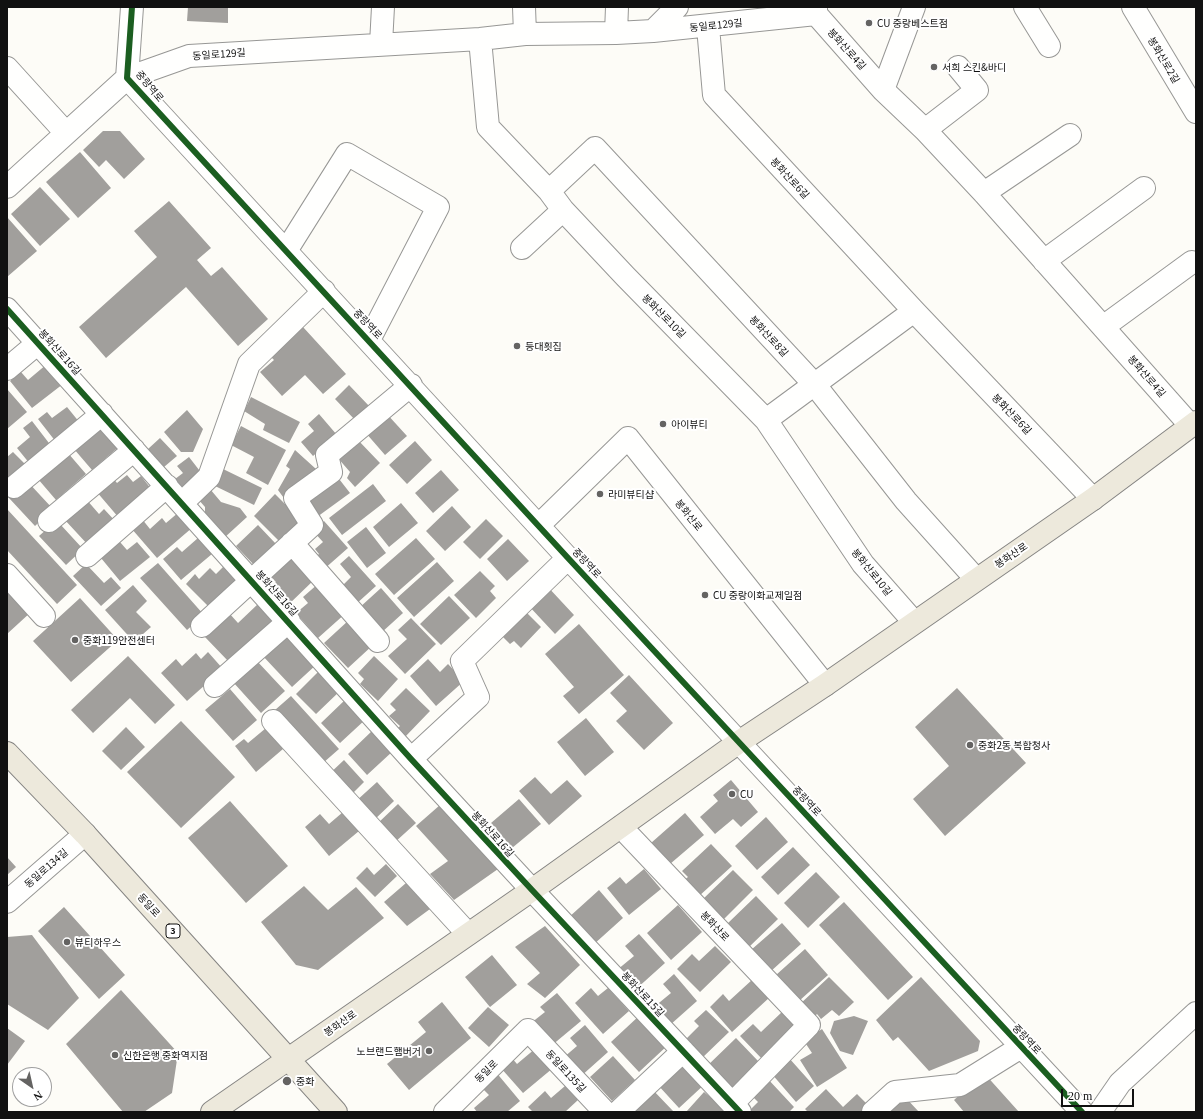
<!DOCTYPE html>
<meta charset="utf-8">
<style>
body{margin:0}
#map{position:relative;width:1203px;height:1119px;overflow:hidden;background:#fdfcf7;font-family:Georgia,serif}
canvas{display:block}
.frame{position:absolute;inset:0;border:8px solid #111;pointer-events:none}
.north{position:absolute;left:12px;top:1067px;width:40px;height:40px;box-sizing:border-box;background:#fff;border:1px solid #a0a0a0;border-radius:50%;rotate:146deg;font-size:11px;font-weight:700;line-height:16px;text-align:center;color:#111}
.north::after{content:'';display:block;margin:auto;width:14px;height:18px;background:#646362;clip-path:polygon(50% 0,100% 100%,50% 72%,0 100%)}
.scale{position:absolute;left:1061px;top:1089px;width:73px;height:18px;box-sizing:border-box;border:2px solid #111;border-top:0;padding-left:5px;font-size:12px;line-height:14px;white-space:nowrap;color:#111;-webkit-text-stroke:3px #fff;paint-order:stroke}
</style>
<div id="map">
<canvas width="1203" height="1119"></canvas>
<div class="frame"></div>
<div class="north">N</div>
<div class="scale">20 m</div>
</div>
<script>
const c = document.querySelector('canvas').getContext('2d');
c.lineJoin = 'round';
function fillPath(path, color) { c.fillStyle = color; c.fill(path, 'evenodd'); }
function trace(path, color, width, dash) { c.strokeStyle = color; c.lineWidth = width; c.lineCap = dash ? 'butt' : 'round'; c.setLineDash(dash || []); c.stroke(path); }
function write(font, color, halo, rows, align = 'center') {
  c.font = font + ' Georgia,"Noto Sans KR",serif'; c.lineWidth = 4; c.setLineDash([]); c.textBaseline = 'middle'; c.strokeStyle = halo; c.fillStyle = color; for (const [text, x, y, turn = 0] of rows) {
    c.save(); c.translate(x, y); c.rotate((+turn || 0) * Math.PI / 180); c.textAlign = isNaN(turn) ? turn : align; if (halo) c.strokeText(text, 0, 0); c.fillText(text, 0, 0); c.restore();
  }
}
fillPath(new Path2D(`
 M188,7H228V23L187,21Z
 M103,131H120L145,159L124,179L106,160L99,167L83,150Z
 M80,152L111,188L78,218L46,182Z
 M40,187L70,219L40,246L11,214Z
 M169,201L211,248L197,260L211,276L222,267L268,319L238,346L186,287L106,358L79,327L157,257L134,231Z
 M7,217L37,251L7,277Z
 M303,327L346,374L323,394L305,375L282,396L260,372L274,360L270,356Z
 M47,364L63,384L32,408L10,381L21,372L28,380Z
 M349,385L370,407L356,421L335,399Z
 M7,389L27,412L7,429Z
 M251,397L300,422L289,443L263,430L265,424L244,411Z
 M67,407L80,423L56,442L38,419L47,412L52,418Z
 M187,410L203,429L193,452H181L164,432Z
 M386,413L407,436L385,455L365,432Z
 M319,414L337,435L313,456L301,442L314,431L308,424Z
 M32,421L52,447L30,464L17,448L30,437L23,428Z
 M103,424L121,445L92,470L74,449Z
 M241,426L286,450L268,485L246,473L254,457L231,445Z
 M160,438L177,456L164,467L148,449Z
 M357,439L380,463L355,487L347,478L350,472L337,457Z
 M415,441L432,460L407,484L389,465Z
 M295,450L316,469L286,501L278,490L290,469L286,466Z
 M13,452L26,465L7,482V457Z
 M68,453L86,474L56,500L38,479Z
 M189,457L203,475L184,490L175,479L183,473L177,466Z
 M221,468L262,488L254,505L213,485Z
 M441,470L459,490L433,513L415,493Z
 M127,475L133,482L141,476L152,490L119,518L96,491L112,477L117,483Z
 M336,475L350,493L317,517L303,499Z
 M27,481L53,509L35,526L9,498Z
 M373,484L386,501L342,535L329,518Z
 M210,489L221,502L240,508L247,517L224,538L205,516V507L198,499Z
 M275,494L301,520L279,541L254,516Z
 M86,499L99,514L104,509L116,522L89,546L64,519Z
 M401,503L418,523L389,547L373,527Z
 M452,506L471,527L445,551L426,531Z
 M7,509L77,585L57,604L7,550Z
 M179,512L193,527L157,558L131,528L142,519L150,529L162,518L166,523Z
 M486,519L503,536L480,559L463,542Z
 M324,521L348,548L323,570L313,559L319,554L315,549L323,542L313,531Z
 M60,524L83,549L66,565L39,536L48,528L52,532Z
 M258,525L276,544L254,565L236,546Z
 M366,527L386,553L367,568L347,542Z
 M198,538L212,554L181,580L163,559L177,547L182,552Z
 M416,538L435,559L394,595L375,574Z
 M508,539L529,561L507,581L487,559Z
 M120,542L127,550L137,542L150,557L120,581L101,558Z
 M291,551L316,578L286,607L268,589L276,582L267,573Z
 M349,556L376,586L355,605L340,588L351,577L340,564Z
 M437,562L454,581L414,617L397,598Z
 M158,563L204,615L187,630L140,578Z
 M86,564L104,583L111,577L121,588L101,606L73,576Z
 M223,567L238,583L211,609L186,584L195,574L199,579L210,568L216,574Z
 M480,571L495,586L490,591L496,598L476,618L454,595Z
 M319,583L346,613L318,638L296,613L308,603L303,597Z
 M7,585L31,612L7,634Z
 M133,585L147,601L136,612L151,627L134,642L105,610Z
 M547,586L574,615L555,634L528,605Z
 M381,588L403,613L381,633L359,608Z
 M449,596L470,618L441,645L420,624Z
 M80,598L118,640L71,682L33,641Z
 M258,604L274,621L229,662L204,636L229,613L238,623Z
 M523,609L541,627L521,648L514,641L510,644L499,633Z
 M411,618L436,644L405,674L388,656L407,639L398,630Z
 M349,620L373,645L348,668L324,643Z
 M579,624L624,675L579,714L563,696L574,687L545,654Z
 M286,630L317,664L292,687L261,654Z
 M208,652L223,669L187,701L161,673L176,659L182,666L196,653L201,659Z
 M128,656L175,705L155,724L130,698L93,733L71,710Z
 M374,656L398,679L378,701L360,684L364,679L358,673Z
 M428,659L440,672L448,664L464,681L436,706L410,676Z
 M256,660L285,691L261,713L233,682Z
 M321,669L341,690L316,714L296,694Z
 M629,675L673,723L644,750L616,721L627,711L610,693Z
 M406,688L430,711L404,738L396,730L400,726L389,716L396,710L390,704Z
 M957,688L1026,763L945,836L913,799L949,766L915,727Z
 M230,689L257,720L233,741L205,710Z
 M291,696L339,749L323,763L275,710Z
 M346,699L366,719L340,743L321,723Z
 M586,718L614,752L585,776L557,742Z
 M181,721L235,777L181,828L127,772Z
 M126,727L145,747L121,770L102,751Z
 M266,728L283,749L256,772L235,746L244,739L248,743Z
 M373,730L393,751L367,775L348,754Z
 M344,760L364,782L348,798L327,776Z
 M535,777L551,794L567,780L582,796L549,825L519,791Z
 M731,780L758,812L741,827L733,819L715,834L700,817L718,801L713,795Z
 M377,782L394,801L373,821L355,802Z
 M519,799L541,824L512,848L491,823Z
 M230,801L288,866L246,903L188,838Z
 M398,804L416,823L394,843L377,824Z
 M440,805L498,869L454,900L430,874L448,861L416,826Z
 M343,812L359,831L329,856L305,827L320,814L329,824Z
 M685,813L704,835L670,864L651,843Z
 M766,817L788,842L757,870L735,846Z
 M711,844L732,866L698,897L683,881L688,877L682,871Z
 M793,847L810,865L778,895L761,877Z
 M7,857L16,867L7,875Z
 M386,864L397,876L375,897L356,878L367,867L374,875Z
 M644,869L661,889L629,915L607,888L620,877L626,884Z
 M733,870L753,890L722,921L702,900Z
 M816,872L840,897L808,928L784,903Z
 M406,883L430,909L407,926L384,902Z
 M304,886L328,910L356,887L384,918L318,970L296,965L261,922Z
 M599,890L623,918L593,945L568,918Z
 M756,896L778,919L749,947L727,924Z
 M844,902L913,977L888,1000L819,925Z
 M678,905L702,932L671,960L647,933Z
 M64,907L125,975L99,999L38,931Z
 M782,923L801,944L770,972L751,950Z
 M545,926L580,965L545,998L527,984L540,973L515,947Z
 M639,934L665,963L635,990L617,970L634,956L625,946Z
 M32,935L79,998L48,1030L7,1004V937Z
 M715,946L731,962L700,992L677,969L692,954L699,961Z
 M805,949L828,975L799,1001L776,975Z
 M492,955L517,985L490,1007L465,977Z
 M674,974L697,1001L670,1025L654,1007L671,993L663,984Z
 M829,977L854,1002L839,1016L832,1010L821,1019L817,1014L812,1019L799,1005Z
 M921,977L980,1041L978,1051L929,1071L898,1037L893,1041L876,1020Z
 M753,979L770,997L732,1032L710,1007L723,994L729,1001Z
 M591,988L598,996L608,988L629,1011L603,1034L575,1003Z
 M121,990L178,1053L172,1093L144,1112H123L66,1044Z
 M557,993L581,1021L551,1046L531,1023L545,1012L540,1007Z
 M442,1002L471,1038L409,1090L387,1064L426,1032L418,1022Z
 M488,1007L509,1025L489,1047L468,1028Z
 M706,1010L729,1032L701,1059L684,1041L699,1026L694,1021Z
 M783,1011L798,1026L763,1060L740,1036L753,1024L761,1032Z
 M640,1015L668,1045L639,1072L611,1042Z
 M854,1016L868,1021L853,1055L840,1051L830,1033L834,1021Z
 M585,1025L608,1052L580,1077L563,1058L577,1046L570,1038Z
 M7,1028L25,1041L7,1065Z
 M822,1029L847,1068L817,1087L800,1060L812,1053L804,1041Z
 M736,1038L759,1062L728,1092L705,1068Z
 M536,1048L553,1068L523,1093L500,1067L511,1057L517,1064Z
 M613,1056L635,1080L612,1101L590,1077Z
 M789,1058L814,1086L796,1102L771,1073Z
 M684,1060L706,1083L679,1108L657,1084Z
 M495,1071L520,1101L507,1112H477L474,1108L489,1095L479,1085Z
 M984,1073L1019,1112H964L954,1100Z
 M767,1078L794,1107L789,1112H752L750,1110L758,1102L750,1094Z
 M565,1086L578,1100L565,1112H533L528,1107L545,1091L551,1098Z
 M651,1088L674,1112H629Z
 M826,1089L843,1107L857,1094L869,1106L863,1112H808L805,1109Z
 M704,1092L715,1101L730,1107L725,1112H686Z
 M905,1097L919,1112H888Z`), '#a19f9c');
const minor = new Path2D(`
 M132,7L127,78L568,558L1082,1112
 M524,7L525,34
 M816,7V14L883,90L925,130L984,193L1190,425
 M1025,7L1049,46
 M1133,7L1196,112
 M708,27L714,95L914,311L1093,499
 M653,31L677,7
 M616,33L617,7
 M480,39L488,127L549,191L563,210L625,276L766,420L863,564L914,622
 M381,44L383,7
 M7,68L66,133
 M883,90L914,7
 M925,130L977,90L958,67
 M7,187L127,78L189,56L480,39L525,34L616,33L653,31L816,14
 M549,191L595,148L815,385L906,501L976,579
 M984,193L1070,135
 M522,248L563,210
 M286,251L347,154L438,207L369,340
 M1044,261L1144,188
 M7,309L411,759L532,890L740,1112
 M1103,327L1192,262
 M7,369L38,343
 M766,420L914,311
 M14,487L102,414
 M182,503L209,477L249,364L324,291
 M49,521L134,450
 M539,525L628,438L825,685
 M292,543L378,641
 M87,556L167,486
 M7,575L44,616
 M202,626L312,525L295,498L331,472L327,455L411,385
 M215,686L289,621
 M273,721L468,934
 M411,759L478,697L462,661L568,558
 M621,827L809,1025L733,1103
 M7,902L85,834
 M445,1112L528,1030L605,1112
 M618,1112L683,1051
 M873,1112L895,1092L960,1085L1021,1047
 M1100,1112L1120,1083L1196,1013`);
const major = new Path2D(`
 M7,753L85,834L336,1112
 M212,1112L532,890L739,742L825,685L1093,499L1196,422`);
trace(minor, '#979795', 24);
trace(major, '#858482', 24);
trace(minor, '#fffffe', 22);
trace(major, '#ede9dc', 22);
trace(new Path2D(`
 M132,7L127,78L568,558L1082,1112
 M7,309L411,759L532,890L740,1112`), '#1b5e20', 6);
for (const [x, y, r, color] of [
 [869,23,4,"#646362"],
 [934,67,4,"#646362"],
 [517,346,4,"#646362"],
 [663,424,4,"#646362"],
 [600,494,4,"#646362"],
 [705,595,4,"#646362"],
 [75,640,4,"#646362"],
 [970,745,4,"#646362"],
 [732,794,4,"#646362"],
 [67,942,4,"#646362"],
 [429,1051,4,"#646362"],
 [115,1055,4,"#646362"],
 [287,1081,5,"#646362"]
]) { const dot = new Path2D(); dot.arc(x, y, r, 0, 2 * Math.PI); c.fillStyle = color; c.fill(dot); trace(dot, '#fff', 1.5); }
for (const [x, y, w] of [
 [173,931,14]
]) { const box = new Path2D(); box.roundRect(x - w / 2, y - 7, w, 14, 3); c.fillStyle = '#fff'; c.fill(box); trace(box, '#111', 1); }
write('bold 9px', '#111', null, [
 ["3",173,931]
]);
write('10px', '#111', '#fff', [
 ["CU 중랑베스트점",877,23],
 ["서희 스킨&바디",942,67],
 ["등대횟집",525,346],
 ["아이뷰티",671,424],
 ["라미뷰티샵",608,494],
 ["CU 중랑이화교제일점",713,595],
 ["중화119안전센터",83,640],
 ["중화2동 복합청사",978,745],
 ["CU",740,794],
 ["뷰티하우스",75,942],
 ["노브랜드햄버거",421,1051,"right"],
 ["신한은행 중화역지점",123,1055],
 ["중화",296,1081]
], 'left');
write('10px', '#111', '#fff', [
 ["동일로129길",716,25,-6],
 ["봉화산로4길",847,49,48],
 ["동일로129길",219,54,-4],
 ["봉화산로2길",1164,60,59],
 ["중랑역로",150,86,50],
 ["봉화산로6길",790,178,47],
 ["봉화산로10길",664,316,45],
 ["중랑역로",368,324,47],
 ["봉화산로8길",769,336,47],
 ["봉화산로16길",60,352,48],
 ["봉화산로4길",1147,376,49],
 ["봉화산로6길",1012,414,46],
 ["봉화산로",689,515,51],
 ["봉화산로",1011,555,-34],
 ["중랑역로",587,563,47],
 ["봉화산로10길",872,572,51],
 ["봉화산로16길",277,593,48],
 ["중랑역로",807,801,47],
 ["봉화산로16길",493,834,48],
 ["동일로134길",46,868,-41],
 ["동일로",149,905,48],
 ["봉화산로",715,926,47],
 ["봉화산로15길",643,994,47],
 ["봉화산로",340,1023,-35],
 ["중랑역로",1027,1039,47],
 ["동일로",486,1071,-45],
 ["동일로135길",566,1071,47]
]);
</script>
